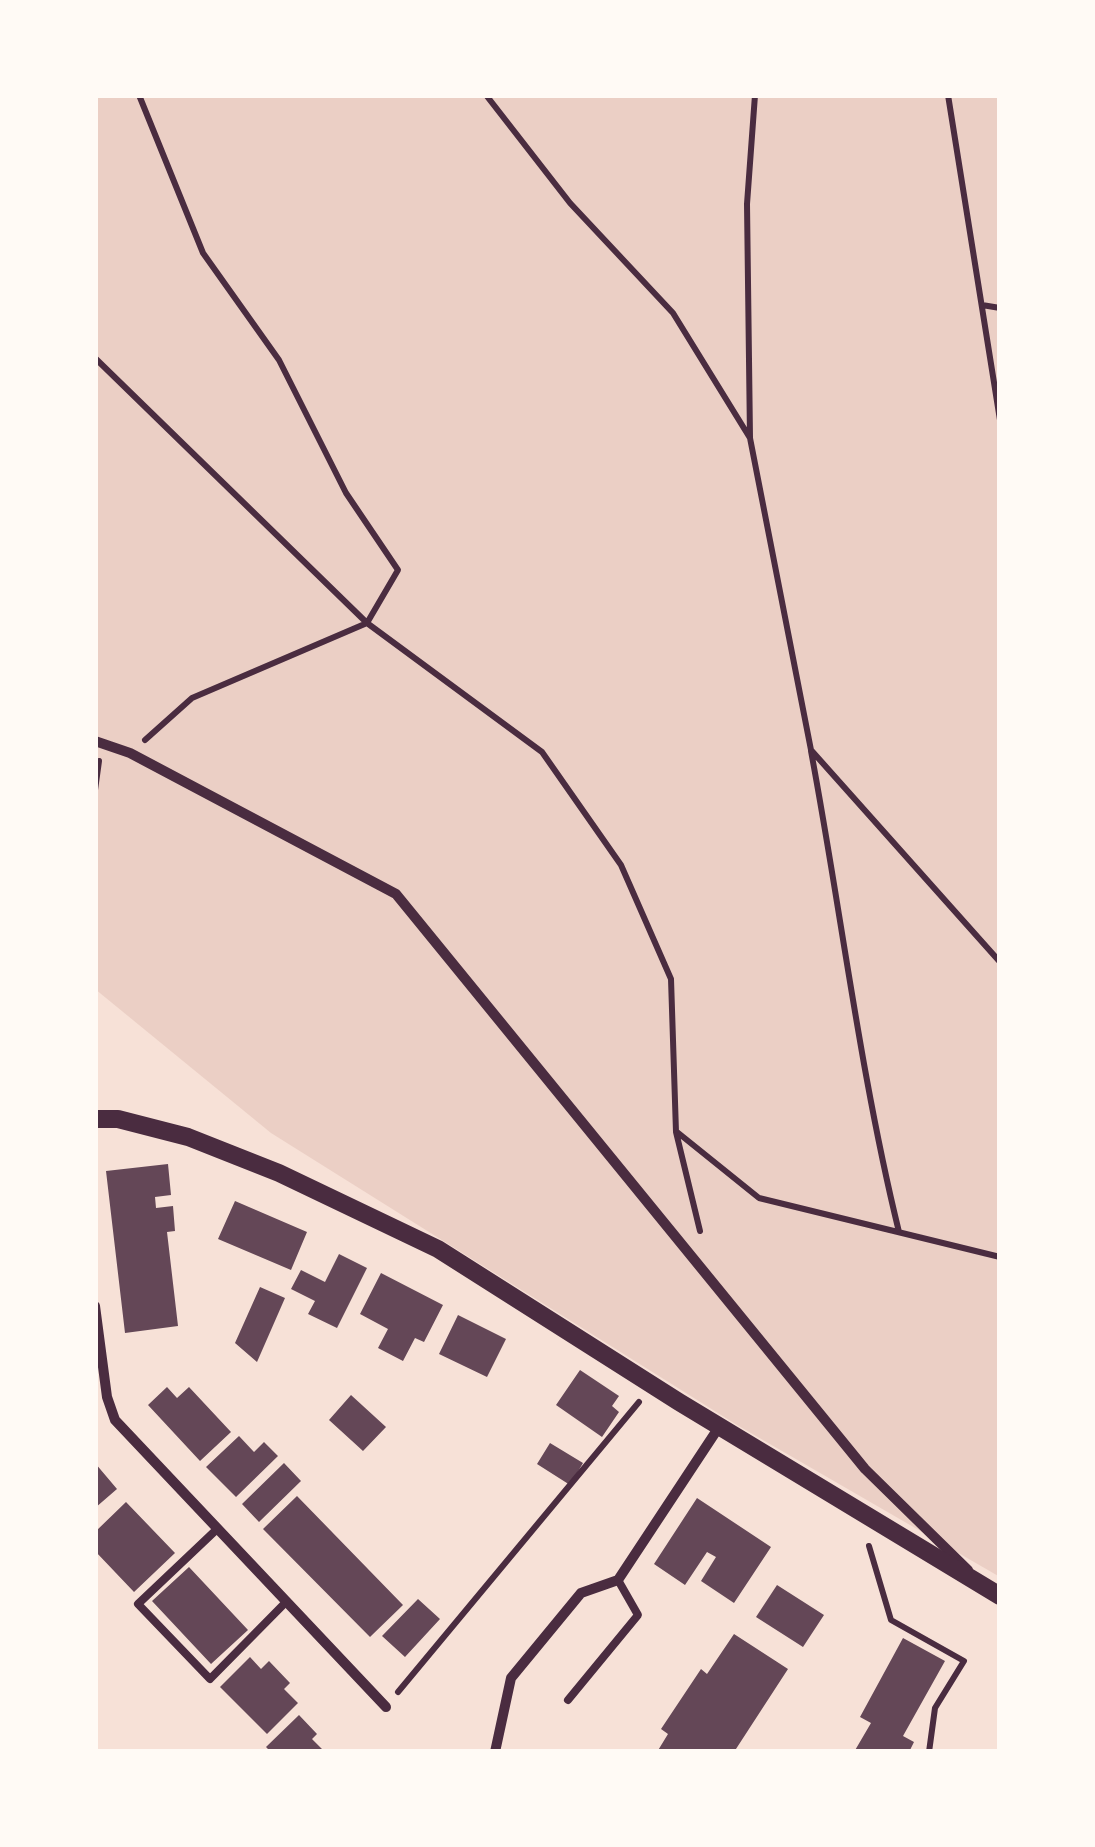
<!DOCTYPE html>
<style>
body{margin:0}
#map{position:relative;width:1095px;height:1847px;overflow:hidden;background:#f7e1d7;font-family:Lora,serif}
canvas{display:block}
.frame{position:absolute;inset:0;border:98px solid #fffaf5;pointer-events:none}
</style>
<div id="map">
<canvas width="1095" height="1847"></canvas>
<div class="frame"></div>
</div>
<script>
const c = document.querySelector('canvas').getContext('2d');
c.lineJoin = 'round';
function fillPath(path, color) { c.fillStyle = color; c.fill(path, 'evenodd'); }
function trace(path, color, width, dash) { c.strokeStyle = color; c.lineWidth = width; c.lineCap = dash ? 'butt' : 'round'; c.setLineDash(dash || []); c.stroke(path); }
fillPath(new Path2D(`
 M95,95H1000V1577L737,1425L271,1133L95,989Z`), '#ebcfc5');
fillPath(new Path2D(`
 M168,1164L171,1195L155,1197L156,1208L173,1206L175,1231L167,1232L178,1326L125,1333L106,1171Z
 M235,1201L307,1232L291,1270L218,1239Z
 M339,1254L367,1268L337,1328L308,1314L315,1301L291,1289L301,1270L325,1282Z
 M381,1273L443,1305L424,1342L415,1338L403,1361L378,1348L388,1329L360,1314Z
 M260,1287L285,1298L257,1362L235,1343Z
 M458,1315L506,1339L487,1377L439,1354Z
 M580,1370L619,1396L612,1406L619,1412L602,1437L556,1405Z
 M167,1387L177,1398L189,1387L231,1432L200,1461L148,1405Z
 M351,1395L386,1427L363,1451L329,1420Z
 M239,1436L254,1452L264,1442L278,1456L236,1497L206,1467Z
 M550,1443L583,1463L570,1485L537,1464Z
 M95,1463L117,1489L95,1508Z
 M284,1463L301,1481L259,1522L242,1504Z
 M297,1496L403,1605L370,1637L263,1529Z
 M697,1498L771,1547L734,1603L701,1581L716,1557L707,1552L685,1585L654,1564Z
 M126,1502L175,1553L134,1592L95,1551V1532Z
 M189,1567L248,1630L211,1664L152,1601Z
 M777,1585L824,1615L803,1647L756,1617Z
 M418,1599L440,1619L405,1657L382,1636Z
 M734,1634L788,1669L734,1752H657L668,1734L661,1729L701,1669L707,1674Z
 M903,1638L945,1661L903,1736L914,1742L909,1752H854L871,1723L860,1717Z
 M250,1657L261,1669L269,1661L290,1683L284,1689L298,1703L267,1734L220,1687Z
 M299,1715L317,1734L312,1739L325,1752H271L266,1747Z`), '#644757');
trace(new Path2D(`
 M139,95L203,253L279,360L346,493L398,570L367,623L192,698L145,740
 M486,95L570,203L673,313L750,438L811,750L1000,962
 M948,95L1000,420
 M982,305L1000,308
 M95,358L367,623L542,752L621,865L671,979L676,1132L700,1231
 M750,438L747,204L755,95
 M811,751C841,911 860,1073 899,1232
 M95,790L99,761
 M677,1132L759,1198L1000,1257
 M869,1546L891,1620L964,1661L935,1708L929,1752
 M398,1692L639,1402`), '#4a2c40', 6);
trace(new Path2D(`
 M215,1531L138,1604L210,1679L285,1603
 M568,1700L638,1615L618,1580`), '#4a2c40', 8);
trace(new Path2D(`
 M95,741L130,753L396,894L865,1469L968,1570
 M95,1306L107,1397L115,1420L386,1707
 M495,1752L511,1678L581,1593L618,1580L719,1427`), '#4a2c40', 10);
trace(new Path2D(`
 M95,1119H118L188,1137L279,1173L438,1249L679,1402L1000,1596`), '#4a2c40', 18);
</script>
